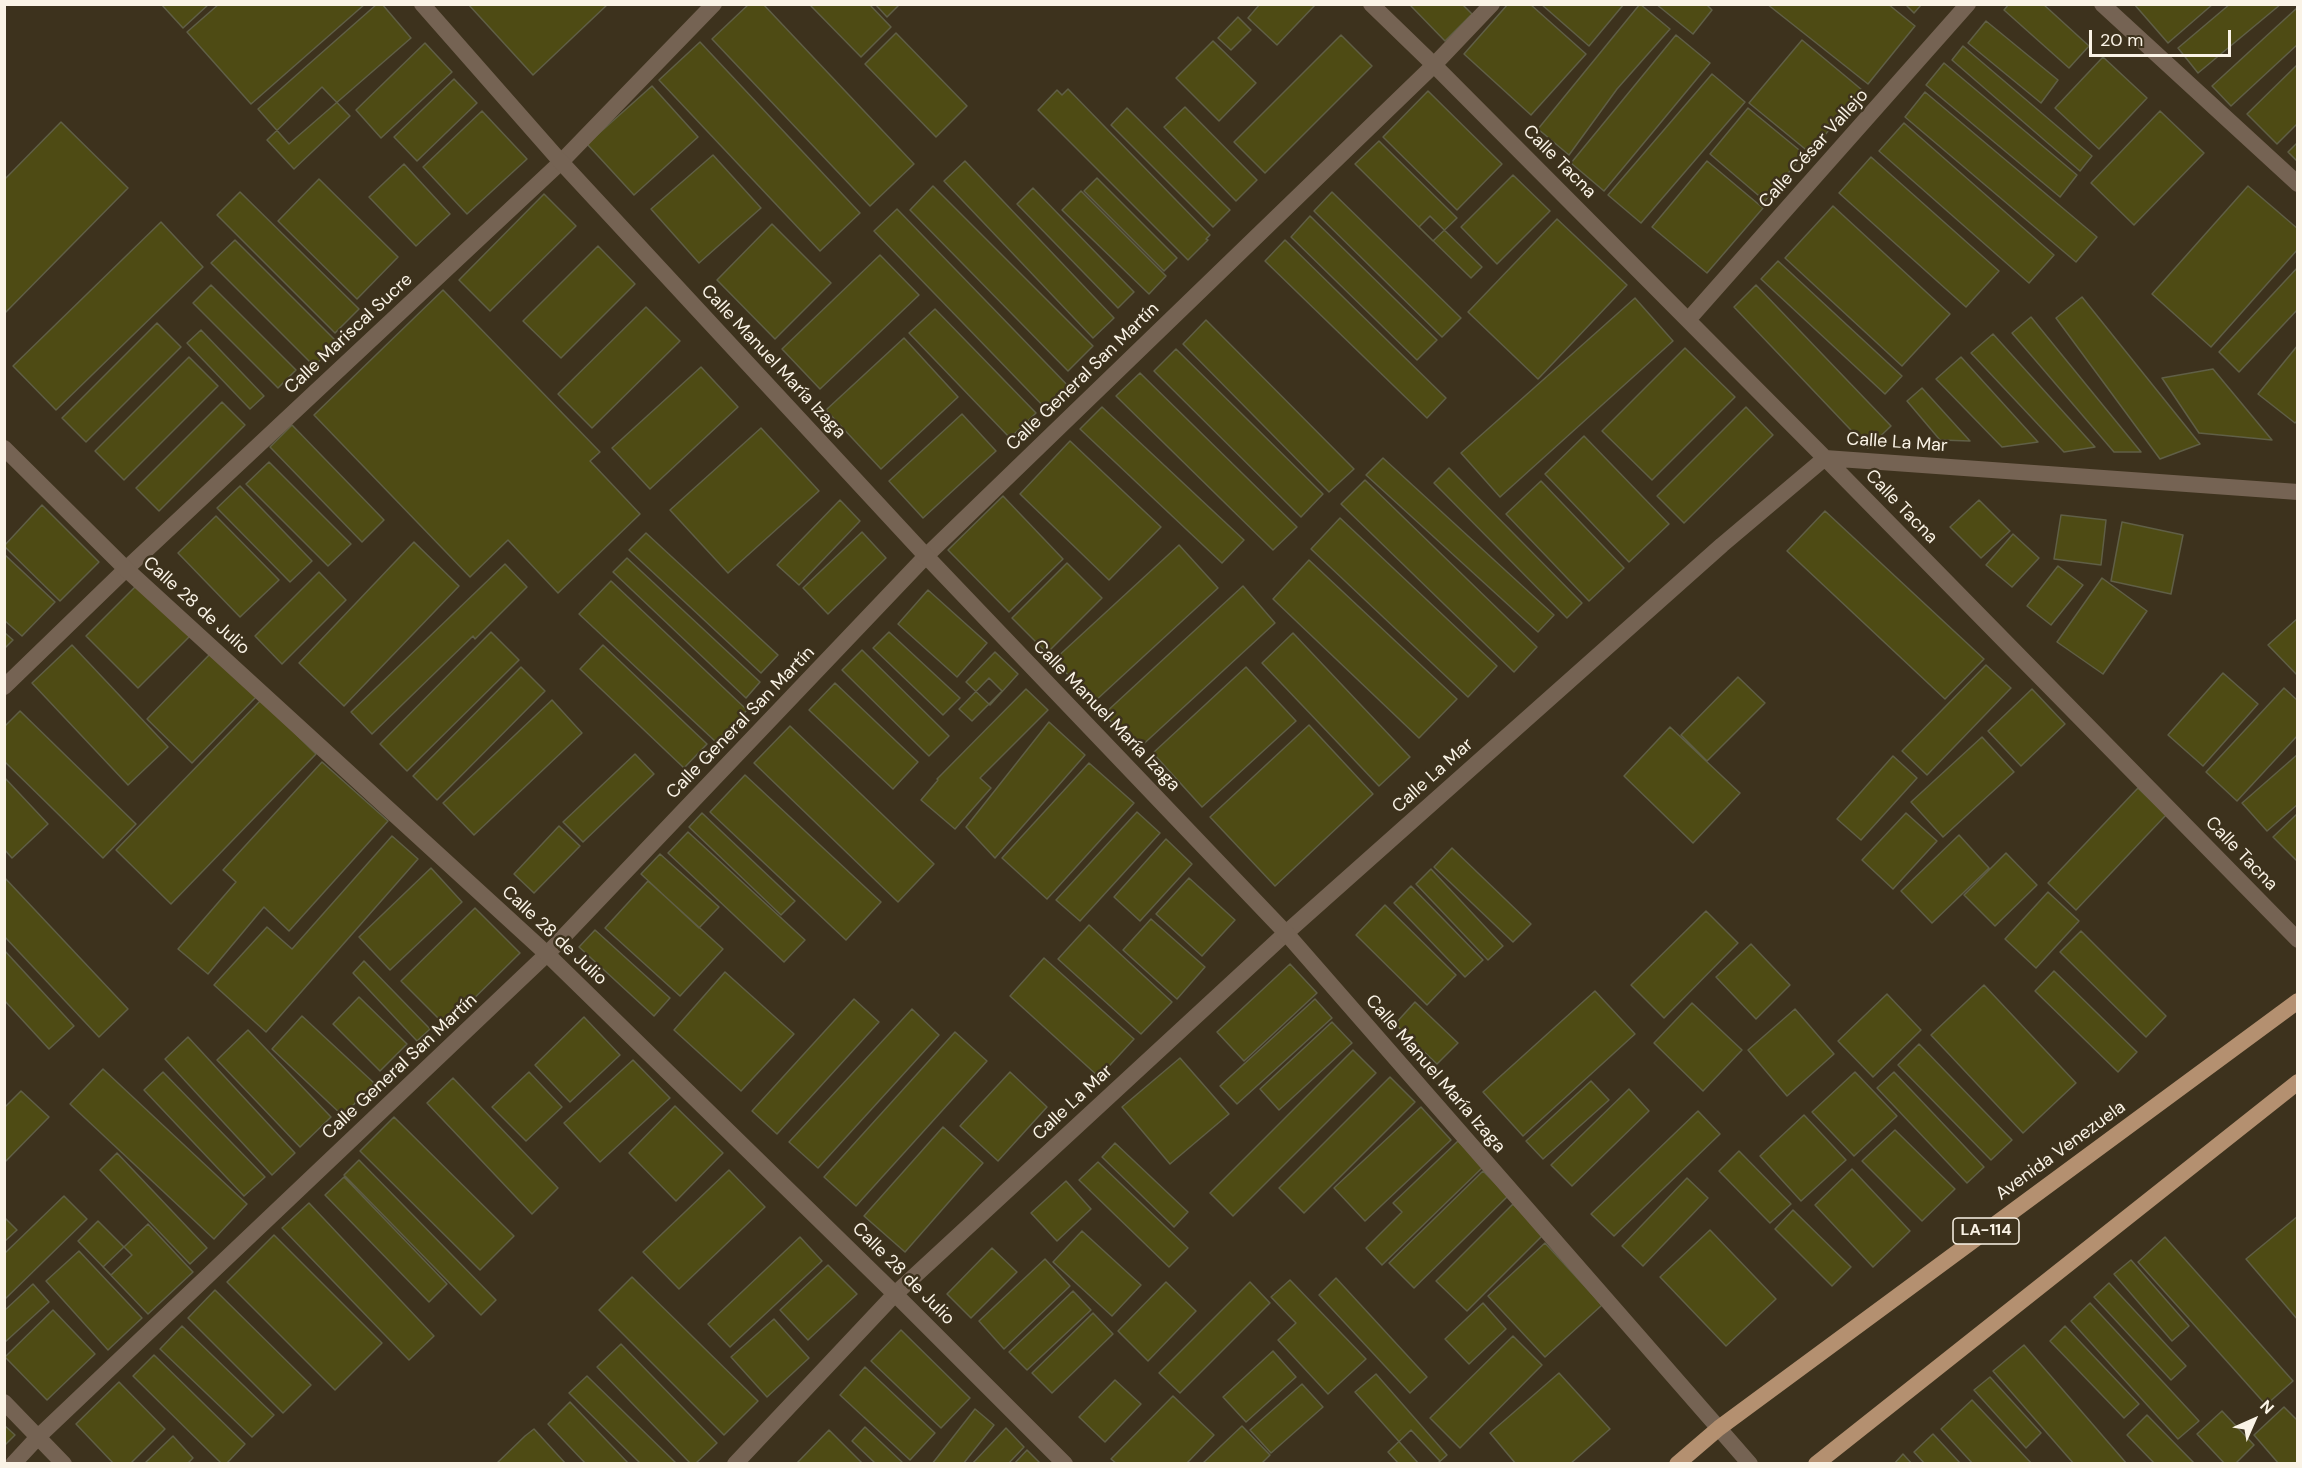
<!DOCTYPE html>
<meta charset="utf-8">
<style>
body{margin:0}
#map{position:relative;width:2302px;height:1468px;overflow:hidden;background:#3d321d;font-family:"DM Sans",sans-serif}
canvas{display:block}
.frame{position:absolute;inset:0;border:6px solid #faf3e6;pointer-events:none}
.north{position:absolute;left:2224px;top:1390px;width:60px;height:60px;-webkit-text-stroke:4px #3d321d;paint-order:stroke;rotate:45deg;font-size:16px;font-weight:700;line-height:24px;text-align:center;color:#faf3e6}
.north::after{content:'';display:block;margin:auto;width:21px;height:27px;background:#faf3e6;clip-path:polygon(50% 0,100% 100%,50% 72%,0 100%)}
.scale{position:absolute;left:2089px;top:30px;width:142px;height:27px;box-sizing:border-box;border:3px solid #faf3e6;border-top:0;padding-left:8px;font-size:18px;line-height:21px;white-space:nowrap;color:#faf3e6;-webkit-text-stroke:4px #3d321d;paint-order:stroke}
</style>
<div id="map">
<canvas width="2302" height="1468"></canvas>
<div class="frame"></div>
<div class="north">N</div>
<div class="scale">20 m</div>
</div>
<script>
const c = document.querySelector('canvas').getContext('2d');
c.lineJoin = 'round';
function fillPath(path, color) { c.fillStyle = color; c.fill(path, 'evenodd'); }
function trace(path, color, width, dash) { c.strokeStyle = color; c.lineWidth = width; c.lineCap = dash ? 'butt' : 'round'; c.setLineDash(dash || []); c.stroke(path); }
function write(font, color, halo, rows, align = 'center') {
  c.font = font + ' "DM Sans",sans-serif'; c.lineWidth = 5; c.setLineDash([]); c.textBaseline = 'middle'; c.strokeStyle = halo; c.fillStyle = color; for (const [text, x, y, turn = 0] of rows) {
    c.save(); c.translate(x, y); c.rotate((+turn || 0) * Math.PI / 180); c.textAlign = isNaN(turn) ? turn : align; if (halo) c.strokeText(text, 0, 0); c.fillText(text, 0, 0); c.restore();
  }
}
const building = new Path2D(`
 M161,4H209L183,28Z
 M219,4H365L251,104L187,32Z
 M377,4H382L411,38L289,144L258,109Z
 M468,4H608L533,75Z
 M749,4H763L914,164L870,206L712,39Z
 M809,4H869L891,27L861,57Z
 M875,4H900L887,17Z
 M1260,4H1316L1277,45L1248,18Z
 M1409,4H1462L1472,14L1445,41Z
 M1508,4H1530L1586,54L1531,115L1464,54Z
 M1541,4H1624L1589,46Z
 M1640,4L1670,29L1617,89L1569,155L1538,129Z
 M1656,4H1706L1712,10L1693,34Z
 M1767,4H1888L1915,26L1868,84Z
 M1905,4H1922L1914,13Z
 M2009,4H2043L2089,46L2069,68L2004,10Z
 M2134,4H2213L2168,43Z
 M2230,4H2281L2198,73L2178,48Z
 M2298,7V44L2231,106L2212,86Z
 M1238,17L1251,30L1231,50L1218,38Z
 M1986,21L2058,80L2041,103L1968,43Z
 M896,33L967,106L936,137L865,64Z
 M1341,35L1372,66L1265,173L1234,142Z
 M1676,35L1710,63L1604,191L1571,163Z
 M1802,40L1862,90L1810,153L1749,103Z
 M1213,41L1256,83L1219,121L1176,78Z
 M700,42L860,213L820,251L659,80Z
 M425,43L452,72L381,138L356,110Z
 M1963,46L2092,156L2080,171L1952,60Z
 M2103,57L2147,98L2099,149L2055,108Z
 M1944,63L2077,175L2060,197L1926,85Z
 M2298,64V123L2277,144L2247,114Z
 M1712,74L1745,102L1641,223L1608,195Z
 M454,79L477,103L417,161L394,137Z
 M652,86L698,137L634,195L587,144Z
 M322,87L350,116L294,169L267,140Z
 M1068,89L1210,235L1206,239L1208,240L1188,260L1038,110L1057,90L1062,95Z
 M1428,91L1502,164L1457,210L1383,137Z
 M1925,92L2097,237L2076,262L1905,117Z
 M1185,107L1257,180L1236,201L1164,127Z
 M1127,108L1230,210L1213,227L1111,125Z
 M1748,108L1804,154L1765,201L1710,154Z
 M482,111L527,159L467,214L423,167Z
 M2160,111L2204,153L2134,225L2091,183Z
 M61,122L128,188L4,314V180Z
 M1904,123L2054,255L2029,283L1879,151Z
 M1379,141L1457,218L1433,241L1355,164Z
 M2298,142V162L2288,152Z
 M713,155L761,208L699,263L651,209Z
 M1871,157L1999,271L1966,307L1839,193Z
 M965,161L1114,318L1093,338L944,181Z
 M1707,161L1763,208L1707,273L1652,227Z
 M404,164L450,214L416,246L369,197Z
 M1513,175L1550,211L1497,264L1461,227Z
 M1097,178L1177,258L1164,271L1084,191Z
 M319,179L398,257L357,299L278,221Z
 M933,186L1093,346L1068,371L910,210Z
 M2248,186L2298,229V249L2211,347L2152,294Z
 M1033,188L1134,292L1118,308L1017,204Z
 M1081,191L1166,276L1149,294L1062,210Z
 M240,192L359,309L335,333L217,215Z
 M1332,192L1461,318L1442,337L1314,211Z
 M544,194L576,226L490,311L459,280Z
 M1833,206L1950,314L1902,366L1785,258Z
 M897,209L1073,391L1050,413L874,231Z
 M1310,216L1437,340L1417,360L1291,237Z
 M1430,216L1482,267L1471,278L1419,227Z
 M1557,219L1627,285L1538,379L1468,312Z
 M161,222L203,267L56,410L13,366Z
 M772,224L831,283L775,339L717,280Z
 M235,240L338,343L314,366L211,263Z
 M1285,240L1446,398L1427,418L1265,261Z
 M598,246L635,284L561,358L523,321Z
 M880,255L919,295L820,389L782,349Z
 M1778,261L1902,376L1885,394L1761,279Z
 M2298,267V309L2239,372L2219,352Z
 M211,285L296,370L278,388L193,303Z
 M1756,285L1891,426L1868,448L1734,307Z
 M443,290L600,452L590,461L640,514L558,593L508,540L470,577L314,415Z
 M2082,297L2200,444L2160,459L2056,318Z
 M1635,298L1673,341L1500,497L1461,453Z
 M646,307L680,341L592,428L558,394Z
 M935,309L1036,413L1010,438L909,333Z
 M2031,317L2141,452H2114L2012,333Z
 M1206,320L1354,469L1329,492L1183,344Z
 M157,323L181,347L86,442L62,418Z
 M201,330L264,396L250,409L187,343Z
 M1993,334L2095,447L2064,452L1971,353Z
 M904,338L958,397L881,469L826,410Z
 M2298,345V420L2295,423L2258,394Z
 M1685,348L1735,397L1652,480L1602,431Z
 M1176,349L1323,494L1301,517L1154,371Z
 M189,357L218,386L124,480L95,451Z
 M1961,357L2038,442L2002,447L1936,379Z
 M701,367L738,407L650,489L612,448Z
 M2213,369L2272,440L2199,433L2162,378Z
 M1140,373L1297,527L1273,550L1116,396Z
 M1922,388L1970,441L1940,440L1907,401Z
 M222,402L245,425L159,511L136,488Z
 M1102,407L1244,540L1222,563L1080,429Z
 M1746,407L1773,435L1684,523L1657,496Z
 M962,414L996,451L923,518L889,481Z
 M292,425L384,520L362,542L270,447Z
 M761,428L819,491L728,573L670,510Z
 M1584,436L1669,524L1629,562L1545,474Z
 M1070,441L1161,527L1109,580L1020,494Z
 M1383,458L1554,615L1538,632L1366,475Z
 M269,462L351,544L328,566L246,484Z
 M1449,468L1582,603L1567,618L1434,483Z
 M1365,480L1537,647L1514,672L1341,504Z
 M1541,481L1624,568L1589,601L1506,514Z
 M240,486L312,561L290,582L217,508Z
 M1003,496L1063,559L1009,612L948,550Z
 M840,500L860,521L799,585L777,565Z
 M1979,500L2010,531L1981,558L1950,527Z
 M42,505L99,562L60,601L4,546Z
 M1825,511L1984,659L1945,699L1787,551Z
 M2061,515L2106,520L2101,565L2054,559Z
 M216,516L279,580L240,617L178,553Z
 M1340,518L1497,666L1468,697L1311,549Z
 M2122,522L2183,535L2171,594L2111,581Z
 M862,532L886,558L828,614L803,588Z
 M646,533L778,655L761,673L629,550Z
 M2013,534L2039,558L2012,587L1986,565Z
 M414,542L459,586L344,706L299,663Z
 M1179,545L1218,588L1094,702L1054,660Z
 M4,554L55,602L22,636L4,620Z
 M627,558L760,682L746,698L613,572Z
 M1309,560L1457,699L1419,738L1273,599Z
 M1067,563L1102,598L1047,653L1012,618Z
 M505,564L527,587L475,639L473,636L372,734L351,712Z
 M2058,566L2083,585L2051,625L2027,606Z
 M319,572L346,600L282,664L255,636Z
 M2102,578L2147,611L2103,674L2057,642Z
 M611,581L747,710L716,742L579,614Z
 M139,583L191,635L138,688L86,636Z
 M1243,586L1275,623L1137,750L1104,714Z
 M928,590L987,643L957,677L898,624Z
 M2298,618V676L2268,645Z
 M4,632L13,640L4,649Z
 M491,632L519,660L407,771L380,744Z
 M889,632L960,698L943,715L873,648Z
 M1293,633L1410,757L1379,786L1262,663Z
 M72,645L168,747L128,785L32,683Z
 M603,645L707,744L684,768L580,669Z
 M862,650L949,736L929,756L842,670Z
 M995,652L1018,674L990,705L966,682Z
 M211,653L256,697L192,763L147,719Z
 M1986,665L2011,688L1927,775L1902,751Z
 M521,667L545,691L437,800L413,776Z
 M1246,667L1296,721L1202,807L1153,753Z
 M2223,673L2258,704L2203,766L2168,735Z
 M1738,677L1765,703L1707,761L1681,735Z
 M989,678L1002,691L972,721L959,709Z
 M835,683L918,762L893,789L809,710Z
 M2284,688L2298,701V735L2237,801L2206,772Z
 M1026,689L1048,710L980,778L991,788L955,829L921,800L938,780L937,779Z
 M2032,689L2065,724L2021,766L1988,731Z
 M261,700L316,754L171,904L116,850Z
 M552,700L582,733L474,835L443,803Z
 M20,711L136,824L103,858L4,761V727Z
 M1049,722L1085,755L995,858L966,827Z
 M1309,725L1373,794L1275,886L1210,817Z
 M790,726L934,864L898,902L754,763Z
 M1670,727L1740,793L1693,843L1624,776Z
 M1982,737L2014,772L1943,837L1911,802Z
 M635,754L654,774L583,842L563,822Z
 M2298,754V804L2267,831L2242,803Z
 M1893,756L1917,778L1861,840L1837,819Z
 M322,762L388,821L289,931L264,907L208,974L178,949L236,882L223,870Z
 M1089,763L1134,803L1047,899L1002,858Z
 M745,775L881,902L846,940L710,812Z
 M4,777L48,824L12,858L4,849Z
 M2138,788L2166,815L2076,910L2048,883Z
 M1137,812L1160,833L1080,921L1056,900Z
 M702,813L795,901L781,915L689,827Z
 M1906,813L1937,841L1893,889L1862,860Z
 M2298,813V862L2273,837Z
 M559,826L580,846L534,893L514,874Z
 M688,832L805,940L784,962L668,853Z
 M1959,835L1989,868L1932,923L1901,891Z
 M392,836L418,859L266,1032L214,985L267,927L292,949Z
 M1166,839L1192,864L1140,921L1114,897Z
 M1452,848L1531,924L1513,942L1434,867Z
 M2006,853L2037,885L1995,926L1964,895Z
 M660,854L719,907L699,928L641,874Z
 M431,868L462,902L390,970L359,937Z
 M1431,869L1503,946L1488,960L1416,884Z
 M4,877L128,1009L99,1037L4,936Z
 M1189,878L1235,920L1202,956L1156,914Z
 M648,881L723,949L680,996L605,928Z
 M1411,886L1483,960L1465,977L1394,903Z
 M2048,892L2079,921L2036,968L2005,939Z
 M1385,905L1456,975L1427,1005L1356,935Z
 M475,908L520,953L446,1026L401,981Z
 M1706,911L1738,943L1664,1018L1631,985Z
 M1151,919L1205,967L1177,999L1123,950Z
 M1089,925L1172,1002L1141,1034L1058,959Z
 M595,930L670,998L654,1016L579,947Z
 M2081,931L2166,1016L2146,1037L2060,952Z
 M1751,944L1790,985L1756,1019L1716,977Z
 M4,950L74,1026L49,1049L4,1000Z
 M1044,958L1134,1039L1099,1077L1010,996Z
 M364,961L430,1029L417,1041L353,973Z
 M1290,964L1317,993L1244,1061L1217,1032Z
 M2054,971L2137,1052L2118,1072L2035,991Z
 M725,972L794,1034L741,1091L674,1030Z
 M1984,985L2076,1083L2023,1133L1931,1035Z
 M1595,991L1635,1034L1523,1136L1483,1092Z
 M1887,994L1921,1030L1873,1077L1838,1041Z
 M359,997L407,1044L380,1071L333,1024Z
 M854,999L879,1022L777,1134L752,1111Z
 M1315,999L1332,1018L1237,1104L1220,1086Z
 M1415,1002L1458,1043L1437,1064L1395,1024Z
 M1692,1003L1742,1050L1703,1091L1654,1043Z
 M912,1009L939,1035L818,1168L789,1142Z
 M1795,1009L1834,1054L1787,1096L1748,1050Z
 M302,1016L374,1083L343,1116L272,1049Z
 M584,1017L620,1055L570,1102L535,1065Z
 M1332,1022L1352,1043L1279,1110L1260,1089Z
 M248,1030L331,1117L300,1147L217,1060Z
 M955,1032L987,1061L856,1206L824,1177Z
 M188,1037L295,1153L272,1175L165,1059Z
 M1919,1044L2012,1140L1991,1160L1898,1065Z
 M1353,1050L1376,1073L1233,1216L1210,1193Z
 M1180,1058L1229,1114L1170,1164L1122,1107Z
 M633,1060L670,1098L600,1162L564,1123Z
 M103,1069L247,1204L214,1239L70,1104Z
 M163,1072L265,1177L244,1196L144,1090Z
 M529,1072L562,1107L526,1141L492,1107Z
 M1010,1072L1047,1107L998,1161L960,1126Z
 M1855,1072L1897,1116L1854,1156L1812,1112Z
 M1894,1072L1984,1167L1967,1183L1877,1088Z
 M1390,1077L1415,1102L1304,1213L1279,1188Z
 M453,1078L558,1188L532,1214L427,1103Z
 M1591,1081L1609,1100L1543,1159L1526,1141Z
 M1629,1089L1649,1111L1572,1186L1551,1165Z
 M21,1091L49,1117L4,1163V1108Z
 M675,1106L723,1153L676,1201L629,1153Z
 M1421,1107L1451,1140L1365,1221L1334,1188Z
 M1698,1111L1720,1134L1614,1236L1591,1214Z
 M1804,1115L1846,1160L1801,1201L1760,1156Z
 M394,1117L514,1236L480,1270L360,1151Z
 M943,1127L983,1163L905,1252L864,1216Z
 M1895,1130L1955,1189L1922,1221L1862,1161Z
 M1458,1141L1483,1167L1382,1265L1366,1248L1402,1212L1393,1203Z
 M1115,1143L1188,1212L1174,1227L1102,1157Z
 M1739,1151L1791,1204L1770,1223L1719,1171Z
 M117,1153L207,1248L190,1264L100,1170Z
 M359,1160L496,1300L481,1315L344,1175Z
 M1098,1162L1188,1248L1169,1267L1079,1180Z
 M1852,1169L1910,1231L1873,1267L1815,1205Z
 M729,1170L765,1207L679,1289L643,1252Z
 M1483,1171L1508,1196L1414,1288L1389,1263Z
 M344,1177L447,1284L429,1302L325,1195Z
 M1687,1178L1708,1198L1643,1266L1622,1246Z
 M1066,1181L1091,1209L1057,1241L1031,1213Z
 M64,1196L87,1219L4,1300V1254Z
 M309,1203L434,1336L409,1360L282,1228Z
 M1513,1204L1543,1235L1467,1311L1436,1281Z
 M1793,1210L1851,1267L1832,1286L1775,1229Z
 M2298,1216V1320L2246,1259Z
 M4,1217L17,1230L4,1242Z
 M98,1221L132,1255L111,1275L78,1241Z
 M148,1224L193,1272L148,1314L103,1267Z
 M1710,1230L1776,1299L1726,1346L1660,1277Z
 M1082,1231L1141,1285L1112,1316L1053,1262Z
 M274,1235L382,1343L335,1390L227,1282Z
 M800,1237L822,1261L730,1347L708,1324Z
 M2165,1237L2293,1381L2266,1405L2138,1262Z
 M1545,1243L1602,1305L1545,1357L1488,1296Z
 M992,1248L1017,1272L971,1318L947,1294Z
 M79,1251L142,1318L108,1350L46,1281Z
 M1045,1259L1070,1286L1004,1349L979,1321Z
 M2131,1260L2189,1326L2172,1341L2114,1274Z
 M828,1265L857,1294L808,1340L780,1310Z
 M632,1277L758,1401L724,1435L599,1310Z
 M1336,1278L1427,1377L1410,1393L1319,1295Z
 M1290,1280L1366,1359L1328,1394L1278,1340L1296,1323L1271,1297Z
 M1166,1282L1196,1311L1148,1361L1118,1331Z
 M1250,1282L1270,1303L1180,1393L1159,1373Z
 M2109,1283L2186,1366L2171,1380L2094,1297Z
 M33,1284L49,1302L4,1343V1311Z
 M215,1290L311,1385L283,1413L188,1318Z
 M1073,1291L1091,1310L1027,1370L1009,1352Z
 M1483,1303L1506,1329L1469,1364L1445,1339Z
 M2090,1303L2199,1421L2178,1439L2071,1321Z
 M53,1310L95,1354L47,1400L5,1357Z
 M1093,1313L1113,1334L1052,1393L1032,1373Z
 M774,1319L809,1358L767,1397L731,1357Z
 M182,1326L274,1415L252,1437L160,1349Z
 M2065,1326L2139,1404L2124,1418L2050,1341Z
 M901,1330L970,1398L941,1428L871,1361Z
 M1513,1336L1542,1365L1460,1448L1430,1418Z
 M621,1344L717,1443L695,1464H691L597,1367Z
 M2024,1345L2127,1464H2074L1993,1371Z
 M1273,1351L1296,1377L1246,1422L1223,1397Z
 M154,1355L245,1444L226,1464H222L133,1376Z
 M865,1367L935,1433L910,1460L840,1395Z
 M1559,1373L1610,1429L1570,1464H1516L1490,1433Z
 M1376,1374L1447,1455L1437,1464H1419L1355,1392Z
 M587,1376L677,1464H641L569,1393Z
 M1990,1377L2041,1433L2026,1448L1974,1390Z
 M1115,1380L1141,1404L1105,1442L1079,1417Z
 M119,1382L165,1429L130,1464H114L76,1424Z
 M1302,1384L1323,1407L1271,1453L1250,1430Z
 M1173,1396L1214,1435L1186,1464H1117L1111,1459Z
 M1972,1400L2032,1464H1973L1941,1429Z
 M570,1402L629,1464H586L548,1424Z
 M2284,1407L2298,1421V1464H2279L2254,1435Z
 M975,1409L994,1425L963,1464H932Z
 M2222,1411L2254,1445L2235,1464H2225L2197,1434Z
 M2147,1415L2195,1464H2155L2127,1435Z
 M4,1425L15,1435L4,1446Z
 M1242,1426L1270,1455L1261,1464H1202Z
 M865,1427L904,1464H876L852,1441Z
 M1006,1428L1024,1447L1008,1464H972Z
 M534,1429L566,1464H496L525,1436Z
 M829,1430L863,1464H796Z
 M1411,1430L1440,1461L1437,1464H1399L1388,1452Z
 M1933,1434L1961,1464H1925L1914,1452Z
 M173,1436L193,1458L187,1464H144Z
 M1027,1450L1041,1464H1014Z
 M1903,1454L1912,1464H1894Z`);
fillPath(building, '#4e4b14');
trace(building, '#605f46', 1.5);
trace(new Path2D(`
 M1371,4L1434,65L1825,458L2298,940
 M2102,4L2298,184
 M1688,320L1968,4
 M4,687L126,569L561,162L714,4
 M4,1402L64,1464
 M13,1464L38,1437L547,954L926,556L1434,65L1492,4
 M735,1464L895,1294L1286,933L1722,545L1825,458L2298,492`), '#756353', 16);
trace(new Path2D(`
 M422,4L561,162L926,556L1286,933L1750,1464
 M4,448L126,569L547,954L895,1294L1065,1464`), '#756353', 16);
trace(new Path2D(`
 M1677,1464L1719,1428L2298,1001
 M1816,1464L2298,1082`), '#b49070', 16);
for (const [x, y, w] of [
 [1986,1231,66]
]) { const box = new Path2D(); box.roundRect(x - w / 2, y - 13, w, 26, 4.5); c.fillStyle = '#3d321d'; c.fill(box); trace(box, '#faf3e6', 1.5); }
write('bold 16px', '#faf3e6', null, [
 ["LA-114",1986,1231]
]);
write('18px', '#faf3e6', '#3d321d', [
 ["Calle César Vallejo",1814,149,-48],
 ["Calle Tacna",1559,162,45],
 ["Calle Mariscal Sucre",349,334,-43],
 ["Calle Manuel María Izaga",773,362,47],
 ["Calle General San Martín",1083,377,-44],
 ["Calle La Mar",1897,443,4],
 ["Calle Tacna",1901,507,46],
 ["Calle 28 de Julio",196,606,42],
 ["Calle Manuel María Izaga",1106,716,46],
 ["Calle General San Martín",741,723,-46],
 ["Calle La Mar",1433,776,-42],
 ["Calle Tacna",2241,854,46],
 ["Calle 28 de Julio",554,936,43],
 ["Calle General San Martín",400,1067,-43],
 ["Calle Manuel María Izaga",1435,1074,49],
 ["Calle La Mar",1073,1103,-43],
 ["Avenida Venezuela",2061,1151,-36],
 ["Calle 28 de Julio",903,1274,45]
]);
</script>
